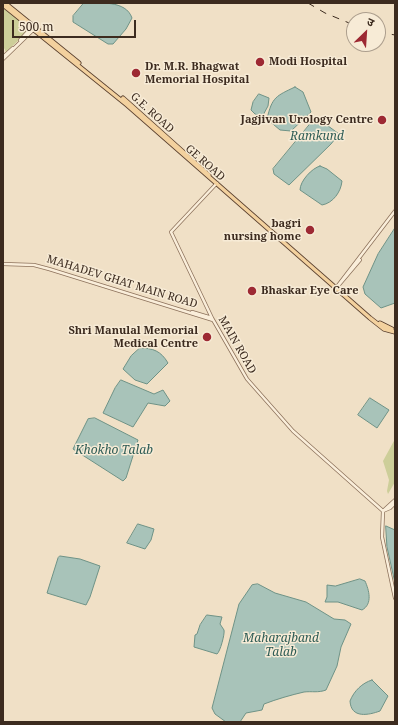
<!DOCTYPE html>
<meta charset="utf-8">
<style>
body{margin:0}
#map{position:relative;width:398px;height:725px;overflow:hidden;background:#f0e0c6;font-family:"Noto Serif","Noto Sans Devanagari",serif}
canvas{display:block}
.frame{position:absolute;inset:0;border:4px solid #3c2b1f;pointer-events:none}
.north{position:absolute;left:346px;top:12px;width:40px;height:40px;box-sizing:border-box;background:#f7ebd6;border:1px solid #ac9e8d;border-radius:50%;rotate:25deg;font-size:11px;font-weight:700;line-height:16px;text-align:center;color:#3c2b1f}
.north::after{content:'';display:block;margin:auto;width:14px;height:18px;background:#9d2933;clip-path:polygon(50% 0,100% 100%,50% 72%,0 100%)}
.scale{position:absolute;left:12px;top:20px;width:124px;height:18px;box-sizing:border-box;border:2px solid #3c2b1f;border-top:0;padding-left:5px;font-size:12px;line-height:14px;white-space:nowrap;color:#3c2b1f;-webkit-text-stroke:3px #f7ebd6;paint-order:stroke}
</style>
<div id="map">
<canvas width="398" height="725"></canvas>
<div class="frame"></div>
<div class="north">उ</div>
<div class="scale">500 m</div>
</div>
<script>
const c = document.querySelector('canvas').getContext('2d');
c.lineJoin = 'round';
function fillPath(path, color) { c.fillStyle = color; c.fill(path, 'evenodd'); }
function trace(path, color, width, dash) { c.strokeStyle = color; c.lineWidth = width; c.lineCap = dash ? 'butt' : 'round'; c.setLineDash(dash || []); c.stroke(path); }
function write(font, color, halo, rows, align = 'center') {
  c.font = font + ' "Noto Serif",serif'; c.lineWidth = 3; c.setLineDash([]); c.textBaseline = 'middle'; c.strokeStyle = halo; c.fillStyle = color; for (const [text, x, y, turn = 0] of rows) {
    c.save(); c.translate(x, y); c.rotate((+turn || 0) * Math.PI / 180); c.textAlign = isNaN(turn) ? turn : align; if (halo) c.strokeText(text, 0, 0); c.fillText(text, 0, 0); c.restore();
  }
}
fillPath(new Path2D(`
 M3,7L28,28L21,38L6,52L3,46Z
 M395,439V482L388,494L387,491L389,480L383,461Z`), '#cdce99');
const water = new Path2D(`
 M84,3C99,3 126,0 132,18L126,29L113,44H108L73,22V16Z
 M295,87L303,92L311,112L291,131L280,130L267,119C272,97 276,96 295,87Z
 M259,94L269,98L268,106L262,117L255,114L251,110L253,102Z
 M316,117L339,134L331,144L289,185L274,174L273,169Z
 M320,166L327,169L342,181C341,192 333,203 322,205L300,190C300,181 312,168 320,166Z
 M395,228V303L381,308L365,294L363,287L378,254Z
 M140,348C153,348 161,351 168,363L147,384L135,380L123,369L131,356Z
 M121,380L154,394L163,390L170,401L165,406L148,403L133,427L103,413L115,388Z
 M370,398L389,410L377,428L358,415Z
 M95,418L138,440L126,478L123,481L73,449L88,419Z
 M138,524L154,529L151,540L145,549L127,543Z
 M386,526L395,530V583L387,547Z
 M60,556L80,559L100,566L90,597L86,605L47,593L58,558Z
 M360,579L365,581C369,590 373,604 362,610L338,602H325L327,597V585L335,586Z
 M258,584L275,593L306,602L334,619L345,620L351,624L341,647L337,666L326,690C318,693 312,691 304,692C291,695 277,699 264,704L262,710L246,713L240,722H226L215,714L212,708L239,604L252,585Z
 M207,615L222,617L220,624C221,626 223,628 224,630C225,634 220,652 217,654L194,647L195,635L197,634L200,625Z
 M372,680L388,696L380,711C369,715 351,719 350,701C354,691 362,683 372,680Z`);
fillPath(water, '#a8c3b9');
trace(water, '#6e9286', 1);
const tertiary = new Path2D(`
 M20,40L32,27
 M3,57L13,48
 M3,59L34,29
 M217,183L171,232L212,318L247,379L293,431L383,511
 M3,264L34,265L49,269L213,320
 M338,286L360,260
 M336,288L395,211
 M192,312L212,318
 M395,500L383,511L382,537L395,598
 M383,511L390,508L395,503`);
const primary = new Path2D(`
 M5,3L79,63
 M3,5L127,105L370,318L384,329L395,332
 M123,98L209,175
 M380,323L392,329`);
trace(tertiary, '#8c715b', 4);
trace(primary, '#5a402f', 5);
trace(tertiary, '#faeeda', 2.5);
trace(primary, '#f3d19e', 3.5);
trace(new Path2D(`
 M308,3L325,13L354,25
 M378,32L395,35`), '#3c2b1f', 1, [7, 7]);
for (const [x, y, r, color] of [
 [260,62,5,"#9d2933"],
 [136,73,5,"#9d2933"],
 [382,120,5,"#9d2933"],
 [310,230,5,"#9d2933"],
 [252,291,5,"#9d2933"],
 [207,337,5,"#9d2933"]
]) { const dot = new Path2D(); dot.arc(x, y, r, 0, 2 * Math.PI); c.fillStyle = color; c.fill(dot); trace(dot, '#f7ebd6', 1.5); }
write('bold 11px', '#3c2b1f', '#f7ebd6', [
 ["Modi Hospital",269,62],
 ["Dr. M.R. Bhagwat",145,67],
 ["Memorial Hospital",145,80],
 ["Jagjivan Urology Centre",373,120,"right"],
 ["bagri",301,224,"right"],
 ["nursing home",301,237,"right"],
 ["Bhaskar Eye Care",261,291],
 ["Shri Manulal Memorial",198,331,"right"],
 ["Medical Centre",198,344,"right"]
], 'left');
write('11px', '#3c2b1f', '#f7ebd6', [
 ["G.E. ROAD",152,113,42],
 ["GE ROAD",205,163,41],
 ["MAHADEV GHAT MAIN ROAD",122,282,17],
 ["MAIN ROAD",237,345,60]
]);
write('italic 12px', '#2e5c55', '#f7ebd6', [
 ["Ramkund",317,137],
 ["Khokho Talab",114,451],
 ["Maharajband",281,639],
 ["Talab",281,653]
]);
</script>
